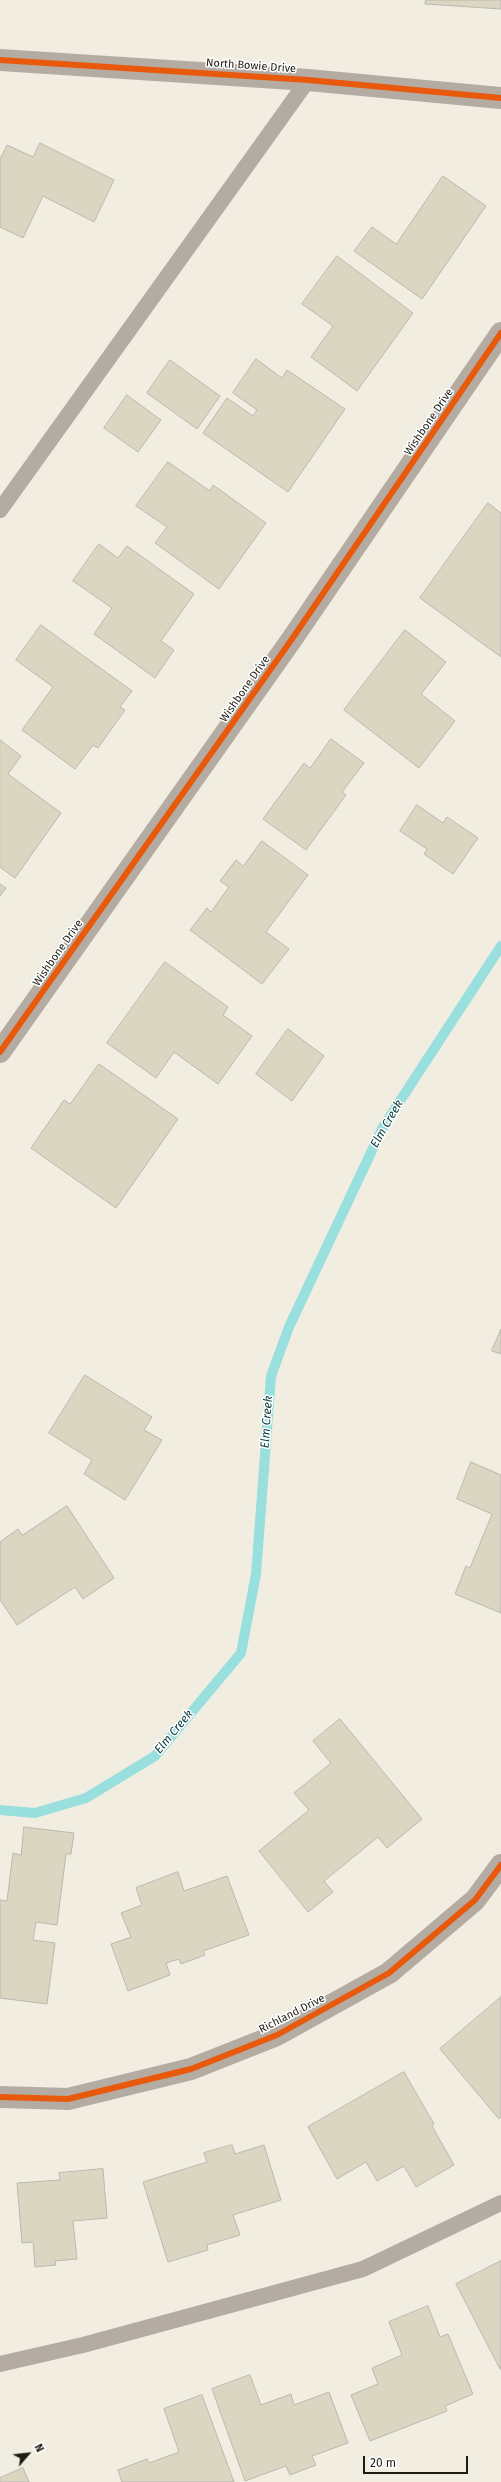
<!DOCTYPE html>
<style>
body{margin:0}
#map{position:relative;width:501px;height:2482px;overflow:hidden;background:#f1eee1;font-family:"Fira Sans",sans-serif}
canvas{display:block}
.north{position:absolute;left:8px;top:2434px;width:40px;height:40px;-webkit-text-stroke:3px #fff;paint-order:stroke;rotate:62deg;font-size:11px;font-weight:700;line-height:16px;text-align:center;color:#1e1d14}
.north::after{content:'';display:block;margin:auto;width:14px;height:18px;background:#1e1d14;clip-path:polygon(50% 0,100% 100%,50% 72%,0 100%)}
.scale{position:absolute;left:363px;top:2456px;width:105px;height:18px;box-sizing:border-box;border:2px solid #1e1d14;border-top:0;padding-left:5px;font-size:12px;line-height:14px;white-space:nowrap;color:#1e1d14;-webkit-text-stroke:3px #fff;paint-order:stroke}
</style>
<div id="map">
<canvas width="501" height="2482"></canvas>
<div class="north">N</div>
<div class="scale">20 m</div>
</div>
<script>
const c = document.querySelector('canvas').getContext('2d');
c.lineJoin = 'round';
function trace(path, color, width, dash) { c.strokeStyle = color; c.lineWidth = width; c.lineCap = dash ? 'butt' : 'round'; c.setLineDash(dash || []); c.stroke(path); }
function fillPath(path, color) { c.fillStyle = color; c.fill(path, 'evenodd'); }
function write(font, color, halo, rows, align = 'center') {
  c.font = font + ' "Fira Sans",sans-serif'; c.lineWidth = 3; c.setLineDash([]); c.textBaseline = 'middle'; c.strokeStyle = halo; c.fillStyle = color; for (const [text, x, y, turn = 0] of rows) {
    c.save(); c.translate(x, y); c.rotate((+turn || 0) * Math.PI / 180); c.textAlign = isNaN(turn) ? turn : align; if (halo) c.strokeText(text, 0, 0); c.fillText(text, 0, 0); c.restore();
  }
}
trace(new Path2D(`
 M0,1810L35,1813L86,1798L155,1756L241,1653L256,1574L271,1376L289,1327L383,1127L501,946`), '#98dfde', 10);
const building = new Path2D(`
 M426,0H501V9L425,4Z
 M40,143L114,180L94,222L43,196L23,238L0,227V159L7,145L33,157Z
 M443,176L486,206L422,299L354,251L372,227L396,244Z
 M337,256L413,313L357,391L311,357L333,326L302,304Z
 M256,359L282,378L287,370L345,409L288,492L203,433L227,398L253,416L257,410L233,393Z
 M170,360L220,396L197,429L147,393Z
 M127,395L161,420L138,452L104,428Z
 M168,462L210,491L213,485L266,523L219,589L155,543L167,527L136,506Z
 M488,503L501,513V657L420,598Z
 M99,544L118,558L127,546L194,594L161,641L174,650L155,678L94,634L112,608L73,581Z
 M41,625L132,691L120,707L125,710L98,748L93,745L75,769L22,730L53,687L16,660Z
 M405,630L446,662L421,694L455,721L419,768L344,710Z
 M331,739L364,763L342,792L346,795L306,850L263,819L304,763L310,768Z
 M0,740L21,756L8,774L61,813L15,878L0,867Z
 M417,805L443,823L447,817L478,838L453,874L424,854L427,849L400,831Z
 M262,841L308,875L266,932L289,949L262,984L190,930L207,908L211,912L229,887L220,881L236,860L243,866Z
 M0,884L6,888L0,896Z
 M165,962L228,1007L223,1015L252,1036L218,1084L174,1052L156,1078L107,1043Z
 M288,1029L324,1056L292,1101L256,1074Z
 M99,1064L178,1119L116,1208L31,1148L64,1100L70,1104Z
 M501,1329V1354L492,1351Z
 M85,1375L152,1417L144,1430L162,1440L125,1500L84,1474L92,1460L49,1433Z
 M471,1462L501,1475V1613L455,1594L466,1566L470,1568L492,1514L457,1499Z
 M67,1506L114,1578L83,1599L75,1587L17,1625L0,1600V1542L18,1529L22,1535Z
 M340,1719L422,1819L387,1848L378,1837L324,1881L333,1892L308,1912L259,1851L309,1810L294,1793L331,1763L313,1741Z
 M24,1827L74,1833L71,1854H66L57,1925L36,1922L33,1940L55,1943L47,2004L0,1998V1900L7,1901L13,1853L21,1855Z
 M178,1872L184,1891L227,1876L249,1935L203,1951L205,1955L181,1964L179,1959L166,1963L170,1975L128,1991L111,1944L131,1937L121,1913L142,1905L136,1888Z
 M501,1997V2116L499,2119L440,2049Z
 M404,2072L434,2124L432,2126L454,2165L416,2187L404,2166L377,2181L366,2162L337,2179L308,2127Z
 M232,2145L235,2154L264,2145L281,2200L233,2215L240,2235L207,2245L208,2250L168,2262L143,2182L207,2162L204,2153Z
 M103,2169L107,2218L73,2221L77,2259L55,2261L56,2265L35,2267L33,2242L22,2243L17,2183L60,2180L59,2173Z
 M501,2261V2369H500L456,2284Z
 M428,2306L440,2337L448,2334L473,2394L445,2406L447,2411L370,2441L351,2395L378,2384L372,2368L402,2355L389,2322Z
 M250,2375L261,2405L291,2394L294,2405L329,2392L348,2443L312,2456L316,2465L290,2475L286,2466L245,2481L212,2389Z
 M202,2395L234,2482H122L118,2470L147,2459L149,2463L179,2452L164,2409Z
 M23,2468L29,2482H0V2478Z`);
fillPath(building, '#dad6c2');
trace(building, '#bab8ae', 1);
trace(new Path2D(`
 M0,510L308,80
 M0,2364L83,2345L363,2269L501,2203`), '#b4aca3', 16);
trace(new Path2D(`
 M0,60L308,80L501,98
 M0,1052L292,639L501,333
 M0,2097L68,2099L191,2069L277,2035L389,1973L475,1900L501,1865`), '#b4aca3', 22);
trace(new Path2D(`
 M0,60L308,80L501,98
 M0,1052L292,639L501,333
 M0,2097L68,2099L191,2069L277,2035L389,1973L475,1900L501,1865`), '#e8590c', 6);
write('11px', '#1e1d14', '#fff', [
 ["North Bowie Drive",251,66,4],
 ["Wishbone Drive",429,422,-56],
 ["Wishbone Drive",245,689,-55],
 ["Wishbone Drive",58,953,-55],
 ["Richland Drive",292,2014,-27]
]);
write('italic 12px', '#093b3e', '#fff', [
 ["Elm Creek",387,1124,-60],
 ["Elm Creek",267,1422,-86],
 ["Elm Creek",174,1732,-50]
]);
</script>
